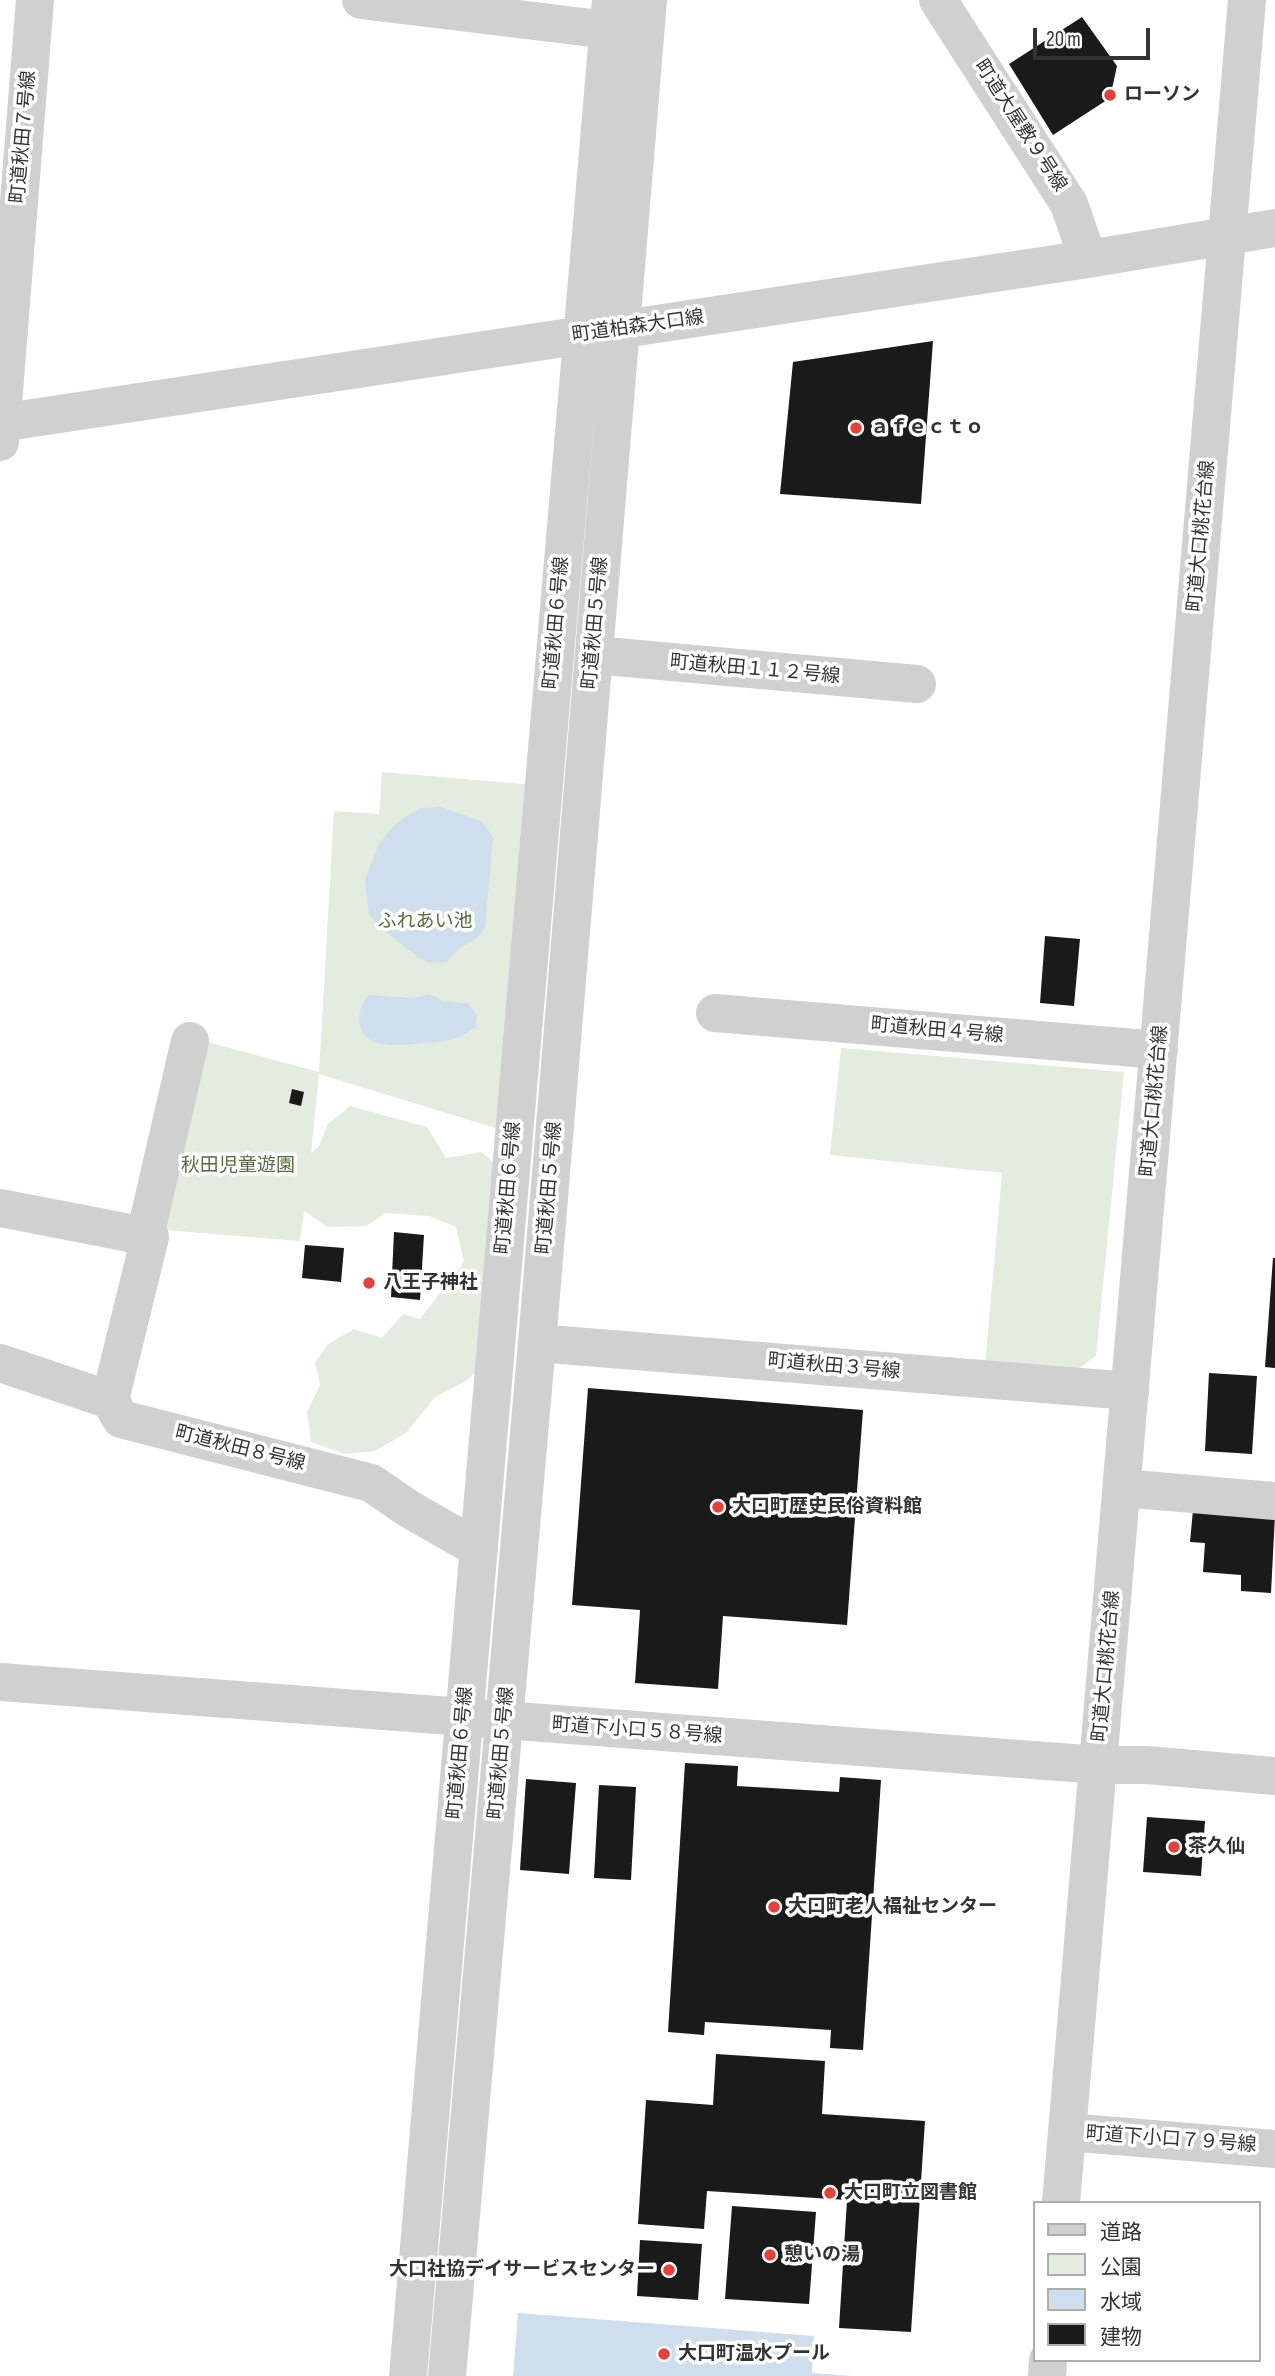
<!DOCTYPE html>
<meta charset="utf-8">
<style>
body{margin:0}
#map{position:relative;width:1275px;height:2376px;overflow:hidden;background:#fff;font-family:"Sofia Sans Condensed","Noto Sans JP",sans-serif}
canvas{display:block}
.legend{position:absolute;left:1033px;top:2201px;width:228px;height:161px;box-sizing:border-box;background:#fff;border:2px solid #adadad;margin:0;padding:9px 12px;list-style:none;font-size:21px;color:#333}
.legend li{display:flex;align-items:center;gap:14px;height:35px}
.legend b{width:35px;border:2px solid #adadad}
.scale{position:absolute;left:1033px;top:28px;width:117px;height:32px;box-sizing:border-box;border:4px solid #333;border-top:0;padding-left:9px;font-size:21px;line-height:24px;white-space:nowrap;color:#333;-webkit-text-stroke:5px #fff;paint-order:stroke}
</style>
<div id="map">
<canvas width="1275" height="2376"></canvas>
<ul class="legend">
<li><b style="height:9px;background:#d0d0d0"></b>道路</li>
<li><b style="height:19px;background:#e4ebdf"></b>公園</li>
<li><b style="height:19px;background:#cfdeed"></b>水域</li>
<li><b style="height:19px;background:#1a1a1a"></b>建物</li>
</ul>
<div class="scale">20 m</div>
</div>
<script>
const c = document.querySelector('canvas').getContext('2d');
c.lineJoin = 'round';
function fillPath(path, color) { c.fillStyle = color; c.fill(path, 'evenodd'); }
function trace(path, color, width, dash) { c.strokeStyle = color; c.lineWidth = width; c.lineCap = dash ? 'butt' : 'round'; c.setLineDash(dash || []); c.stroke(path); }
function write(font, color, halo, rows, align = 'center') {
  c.font = font + ' "Sofia Sans Condensed","Noto Sans JP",sans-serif'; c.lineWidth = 7; c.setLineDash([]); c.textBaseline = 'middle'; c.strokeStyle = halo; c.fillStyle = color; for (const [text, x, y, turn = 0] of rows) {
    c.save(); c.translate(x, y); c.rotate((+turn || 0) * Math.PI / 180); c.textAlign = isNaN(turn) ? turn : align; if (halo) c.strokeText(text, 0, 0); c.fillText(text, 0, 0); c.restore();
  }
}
fillPath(new Path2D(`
 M382,772L535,785L505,1131L319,1074L311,1153L319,1146L328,1124L350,1106L427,1127L446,1158L482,1152L507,1176L497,1354L466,1381L435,1397L406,1433L375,1451L344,1454L311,1442L307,1412L320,1385L315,1363L328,1344L354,1329L382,1338L403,1314L420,1319L464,1262L456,1227L429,1216L386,1213L366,1226L327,1227L304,1211L300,1241L152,1229L196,1039L319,1072L334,811L379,814Z
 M841,1048L1124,1072L1096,1356L1075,1371L985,1366L1002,1173L830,1155Z`), '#e4ebdf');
fillPath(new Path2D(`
 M441,807L481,821L493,837L485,928L479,936L460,948L446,962L430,963L419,958L381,928L369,914L365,880L378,846L390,830L403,818L420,808Z
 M428,994L435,996L442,1001L468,1003L477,1015L476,1027C471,1030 466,1034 462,1036C450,1041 436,1042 423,1043C401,1045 362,1053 359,1020C359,1011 362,1001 369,995L415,998Z
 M518,2313L814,2336L812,2373L853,2376H513Z`), '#cfdeed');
fillPath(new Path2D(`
 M1082,17L1117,66L1110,98L1053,135L1009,64Z
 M933,341L921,504L780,494L793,362Z
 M1045,936L1080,939L1074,1006L1040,1003Z
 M292,1089L304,1092L301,1106L289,1103Z
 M394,1232L424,1235L420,1300L391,1297Z
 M305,1245L344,1248L341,1282L302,1278Z
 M1273,1258H1275V1368L1265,1367Z
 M1209,1373L1257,1376L1252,1454L1205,1451Z
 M588,1388L863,1410L847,1625L723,1616L718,1689L635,1683L640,1610L572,1605Z
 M1193,1510L1275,1515L1271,1593L1241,1591V1575L1203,1572L1205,1543L1190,1542Z
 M685,1763L738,1766L737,1786L839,1792L840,1777L881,1780L863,2050L830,2048L831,2030L705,2022L704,2035L668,2032Z
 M526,1779L576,1783L569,1874L520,1870Z
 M599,1785L636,1787L631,1880L594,1878Z
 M1147,1817L1205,1821L1201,1876L1143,1872Z
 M716,2054L825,2061L822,2114L925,2121L911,2332L839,2328L847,2200L707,2191L704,2229L638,2224L646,2100L713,2105Z
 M732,2206L816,2212L809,2304L725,2299Z
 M640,2240L702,2244L698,2300L637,2296Z`), '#1a1a1a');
trace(new Path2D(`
 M361,0L608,30
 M938,0L1069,204L1088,259
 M0,423L1088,259L1275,228
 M0,442L35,0
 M594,655L917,684
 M715,1013L1159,1050
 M0,1208L150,1237L110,1400
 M145,1236L190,1041
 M537,1343L1130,1391
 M0,1363L110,1400L121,1419L371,1483L409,1509L479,1549
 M1122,1488L1275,1501
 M0,1682L1099,1765H1147L1275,1776
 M1067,2132L1275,2149
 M1061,2203L1247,0
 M408,2376L611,0
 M447,2376L537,1343L648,0
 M1047,2376L1048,2360`), '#d0d0d0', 38);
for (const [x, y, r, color] of [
 [1110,95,7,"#e2423c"],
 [856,428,7,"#e2423c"],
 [369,1283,7,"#e2423c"],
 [718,1507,7,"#e2423c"],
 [1174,1847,7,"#e2423c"],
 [774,1907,7,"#e2423c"],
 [830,2193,7,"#e2423c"],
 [770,2255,7,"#e2423c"],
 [669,2270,7,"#e2423c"],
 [664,2354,7,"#e2423c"]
]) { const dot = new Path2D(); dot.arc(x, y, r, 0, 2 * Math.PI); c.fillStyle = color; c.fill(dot); trace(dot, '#fff', 2.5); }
write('bold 19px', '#333', '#fff', [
 ["ローソン",1124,95],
 ["ａｆｅｃｔｏ",870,428],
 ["八王子神社",383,1283],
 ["大口町歴史民俗資料館",732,1507],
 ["茶久仙",1188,1847],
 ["大口町老人福祉センター",788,1907],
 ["大口町立図書館",844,2193],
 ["憩いの湯",784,2255],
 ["大口社協デイサービスセンター",655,2270,"right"],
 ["大口町温水プール",678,2354]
], 'left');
write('19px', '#333', '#fff', [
 ["町道大屋敷９号線",1020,126,57],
 ["町道秋田７号線",24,137,-85],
 ["町道柏森大口線",638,327,-8],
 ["町道大口桃花台線",1202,536,-85],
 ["町道秋田６号線",557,623,-85],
 ["町道秋田５号線",596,623,-85],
 ["町道秋田１１２号線",755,670,5],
 ["町道秋田４号線",937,1031,5],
 ["町道大口桃花台線",1155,1101,-85],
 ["町道秋田６号線",509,1188,-85],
 ["町道秋田５号線",550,1188,-85],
 ["町道秋田３号線",834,1367,5],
 ["町道秋田８号線",240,1449,14],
 ["町道大口桃花台線",1107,1666,-85],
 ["町道下小口５８号線",637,1731,4],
 ["町道秋田６号線",461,1753,-85],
 ["町道秋田５号線",502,1753,-85],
 ["町道下小口７９号線",1171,2140,4]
]);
write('19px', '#506e40', '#fff', [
 ["ふれあい池",425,922],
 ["秋田児童遊園",238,1166]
]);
</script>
